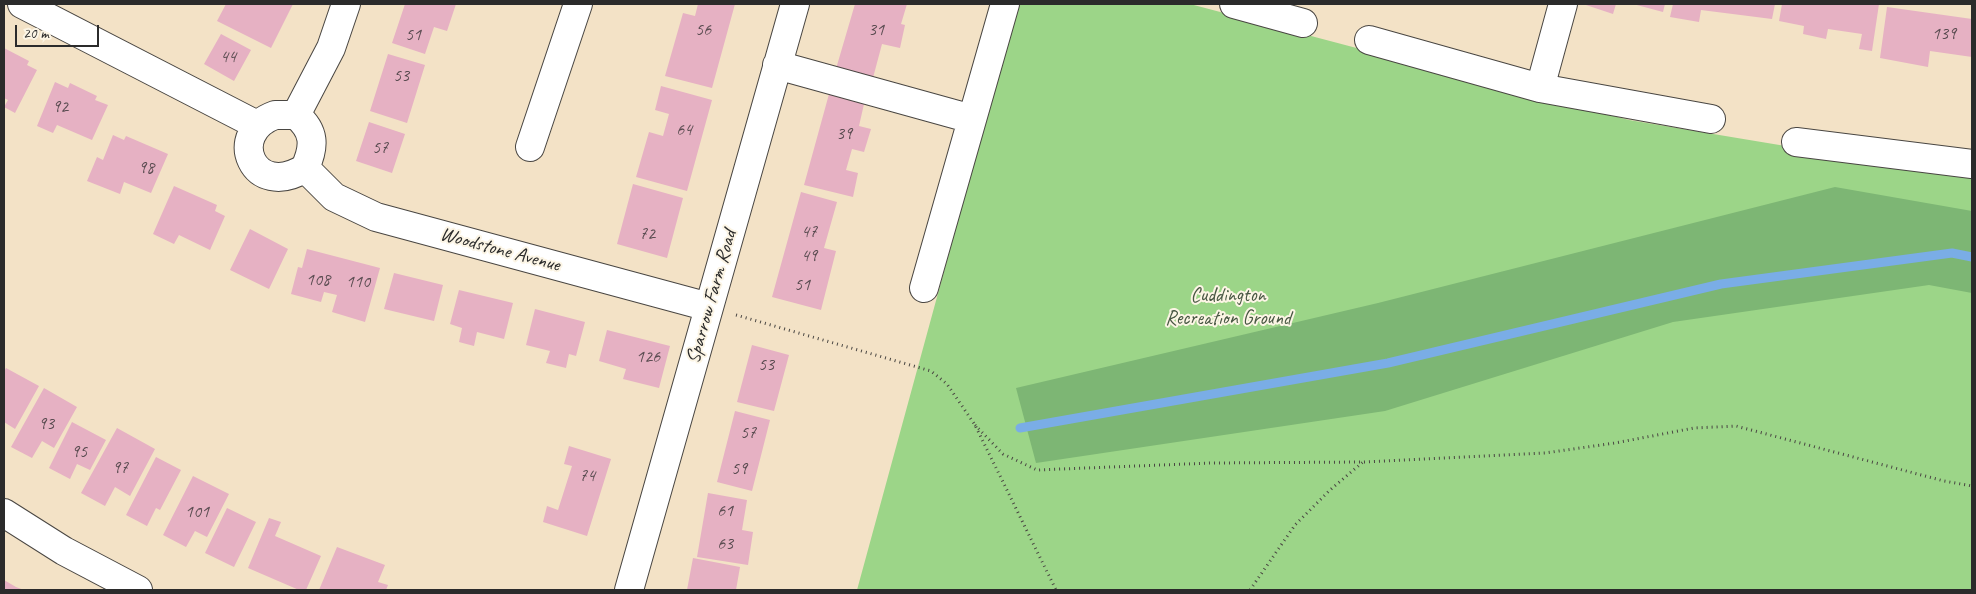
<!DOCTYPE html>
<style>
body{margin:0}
#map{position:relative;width:1976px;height:594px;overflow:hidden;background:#f3e2c6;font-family:Caveat,sans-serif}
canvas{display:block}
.frame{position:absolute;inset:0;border:5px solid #2b2b2b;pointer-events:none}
.scale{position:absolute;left:15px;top:25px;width:84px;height:22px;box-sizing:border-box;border:2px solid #2b2b2b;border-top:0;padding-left:6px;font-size:15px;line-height:18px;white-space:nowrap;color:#2b2b2b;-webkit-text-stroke:4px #fcf5e5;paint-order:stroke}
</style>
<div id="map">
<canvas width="1976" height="594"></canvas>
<div class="frame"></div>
<div class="scale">20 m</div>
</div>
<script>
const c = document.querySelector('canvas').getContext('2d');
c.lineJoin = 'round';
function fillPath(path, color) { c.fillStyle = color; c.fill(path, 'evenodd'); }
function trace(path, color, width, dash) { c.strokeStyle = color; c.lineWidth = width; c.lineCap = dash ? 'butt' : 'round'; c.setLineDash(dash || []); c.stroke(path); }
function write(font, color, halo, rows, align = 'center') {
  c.font = font + ' Caveat,sans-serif'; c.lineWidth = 4; c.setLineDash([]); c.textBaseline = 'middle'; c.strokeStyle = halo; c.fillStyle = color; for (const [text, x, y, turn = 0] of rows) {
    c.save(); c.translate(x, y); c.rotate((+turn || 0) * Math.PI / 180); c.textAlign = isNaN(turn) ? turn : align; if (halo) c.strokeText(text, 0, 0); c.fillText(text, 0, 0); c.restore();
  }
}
fillPath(new Path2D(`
 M1017,4H1190L1629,120L1972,177V590H857Z`), '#9cd588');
fillPath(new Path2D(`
 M1835,187L1972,211V293L1929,285L1673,322L1385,411L1036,463L1016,388L1378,303Z`), '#7db674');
trace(new Path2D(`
 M1020,428L1388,363L1721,284L1952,253L1972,257`), '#7aade6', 9);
fillPath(new Path2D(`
 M226,4H293L271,48L217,21Z
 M405,4H456L447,31L434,27L425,54L392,43Z
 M698,4H735L712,88L665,76L683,13L695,16Z
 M855,4H907L901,24L905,25L900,48L882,44L870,89L833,79Z
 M1583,4H1616L1613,14Z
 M1633,4H1665L1663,12Z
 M1673,4H1775L1772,19L1701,10L1699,22L1670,17Z
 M1782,4H1879L1872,51L1859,49L1862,34L1828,29L1826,39L1803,34L1804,26L1779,21Z
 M1887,7L1972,19V57L1930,51L1928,67L1880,58Z
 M221,34L251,50L234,81L204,64Z
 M4,48L29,61L27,65L37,70L15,113L4,107L8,100L4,98Z
 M388,54L425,65L407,123L370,111Z
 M55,82L68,88L70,83L97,96L95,100L108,105L92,140L57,125L53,133L37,126Z
 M661,86L712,100L687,191L636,177L649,132L663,136L669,114L655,110Z
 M829,94L864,104L859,126L871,129L864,152L852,149L846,170L858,173L853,197L804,185Z
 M369,122L405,134L392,173L356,161Z
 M113,135L124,140L126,136L168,154L151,193L124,182L120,194L87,181L97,157L103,160Z
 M633,184L683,198L667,258L617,244Z
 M174,186L217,205L215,211L225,216L210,250L179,235L174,244L153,234Z
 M801,192L837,202L824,248L836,251L821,310L772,297Z
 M250,229L288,249L269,289L230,270Z
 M307,249L380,268L365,322L332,312L337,295L324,292L321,302L291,294L298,267L302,268Z
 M394,273L443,285L434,321L384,309Z
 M459,290L513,303L504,339L477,332L474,346L459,342L462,328L450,324Z
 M535,309L585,322L576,356L569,354L566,368L546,363L550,351L526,345Z
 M607,330L670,346L659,388L623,379L626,369L599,361Z
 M752,345L789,355L774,411L737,402Z
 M6,368L39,386L15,429L4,422V372Z
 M44,388L77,407L54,448L42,441L32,458L11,447Z
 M735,411L770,420L752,491L717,482Z
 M72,422L106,440L90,470L77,464L70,479L49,468Z
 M117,428L155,449L130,496L115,487L105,506L81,493Z
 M569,446L611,459L587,536L543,522L547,506L558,510L572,466L564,464Z
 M156,457L181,470L160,510L156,508L147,526L126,515Z
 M193,476L229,494L207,537L195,531L186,547L163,535Z
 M708,493L747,500L742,530L753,532L748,565L697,557Z
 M227,508L256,522L234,567L205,553Z
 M269,518L281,522L275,536L321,556L306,590H299L248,568Z
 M337,547L385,565L378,582L388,585L386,590H319Z
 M693,558L740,567L736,590H687Z
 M4,580L16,587L24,590H4Z`), '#e6b1c3');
const minor = new Path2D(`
 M22,4L257,125
 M1234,4L1303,23
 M1369,40L1540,88L1711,119
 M777,65L972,119
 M1540,88L1563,4
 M275,115H296C315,131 315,146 305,168C253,201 225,133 275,115Z
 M296,115L331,48L346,4
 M1796,142L1972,164
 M530,147L578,4
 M305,168L334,197L376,217L709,307
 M924,288L1005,4
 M4,513L64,551L138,590
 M629,590L795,4`);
trace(minor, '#494642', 30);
trace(new Path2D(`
 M736,315L931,371L947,384L975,425L1056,590
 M975,425L1003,454L1037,470L1211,463L1363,462L1545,453L1615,443L1694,428L1736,426L1944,481L1972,486
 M1250,590L1295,525L1330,490L1363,462`), '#494642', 3, [1, 4]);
trace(minor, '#fff', 28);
write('18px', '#5a4c51', null, [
 ["56",703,30],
 ["31",876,30],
 ["139",1944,34],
 ["51",413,35],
 ["44",228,57],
 ["53",401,76],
 ["92",60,107],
 ["64",684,130],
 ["39",844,134],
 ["57",380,148],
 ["98",146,168],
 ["47",809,232],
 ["72",647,234],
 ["49",809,256],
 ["108",318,280],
 ["110",358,282],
 ["51",802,285],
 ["126",648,357],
 ["53",766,365],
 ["93",46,424],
 ["57",748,433],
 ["95",79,452],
 ["97",120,468],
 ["59",739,469],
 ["74",587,476],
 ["61",725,511],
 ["101",197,512],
 ["63",725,544]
]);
write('20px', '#2b2b2b', '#fcf5e5', [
 ["Woodstone Avenue",500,250,15],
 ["Sparrow Farm Road",712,297,-74]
]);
write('20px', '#475642', '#fcf5e5', [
 ["Cuddington",1228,296],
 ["Recreation Ground",1228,319]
]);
</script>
